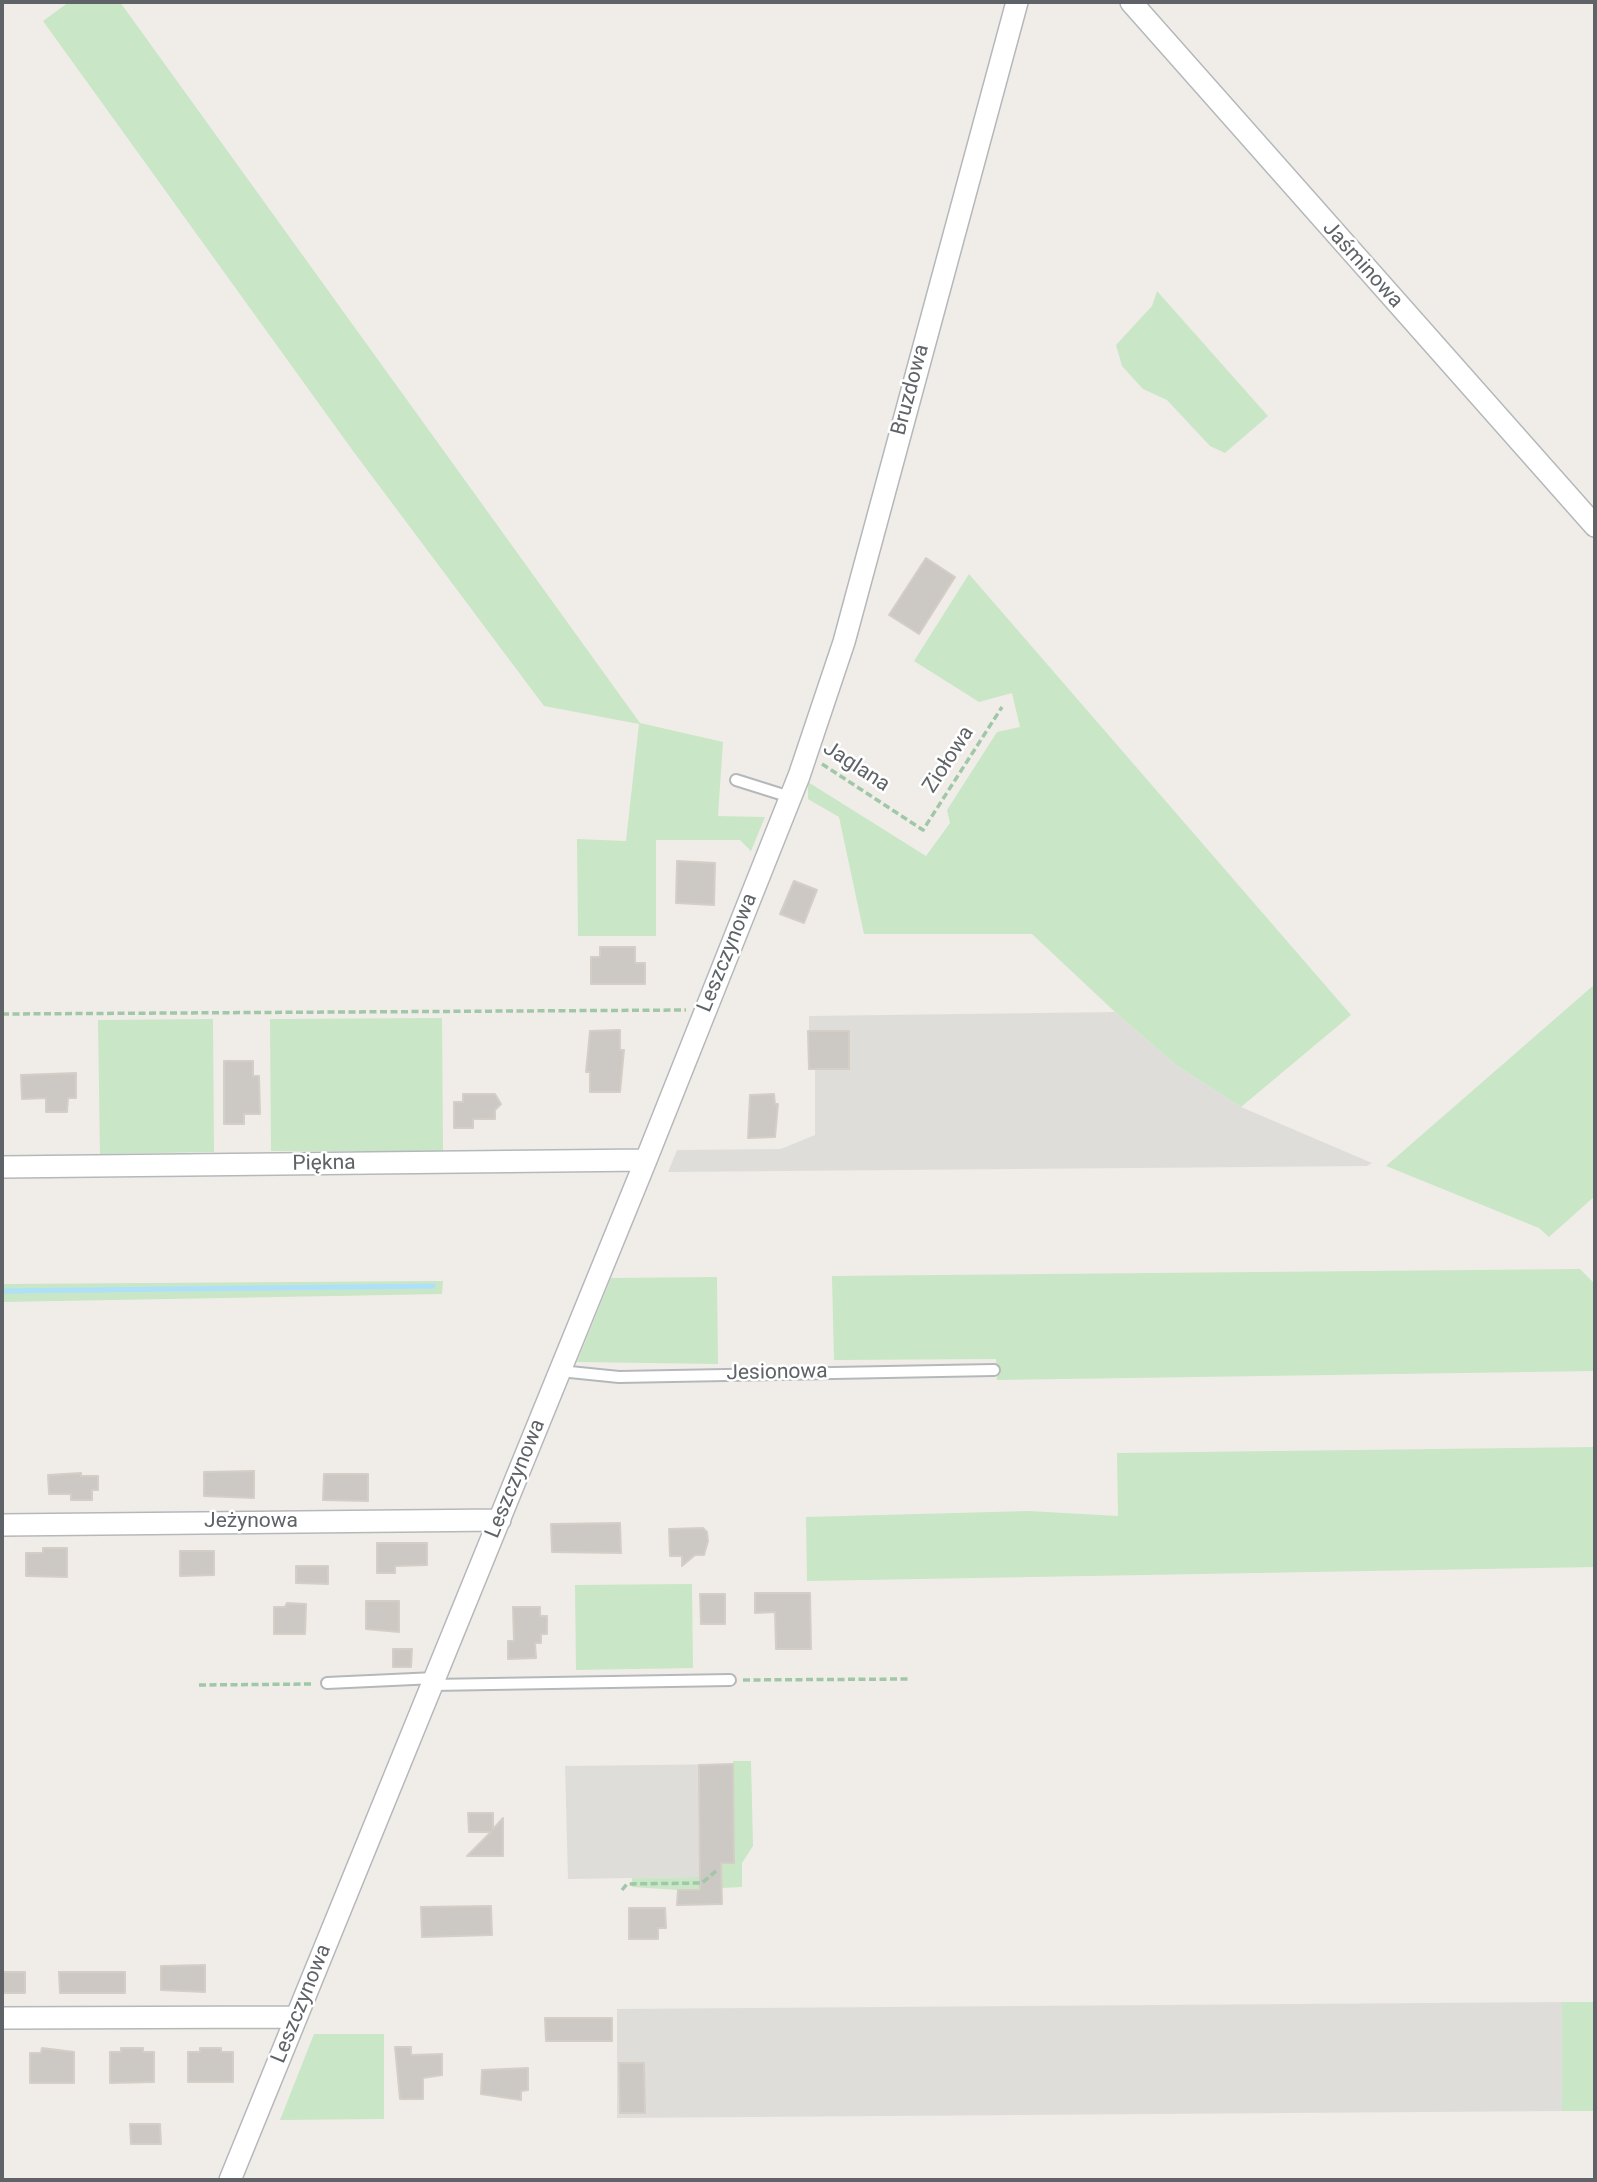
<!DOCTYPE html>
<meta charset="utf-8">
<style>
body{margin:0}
#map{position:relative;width:1597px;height:2182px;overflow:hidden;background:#f0ede8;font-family:Roboto,sans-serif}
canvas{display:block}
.frame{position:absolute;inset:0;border:4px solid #5f6367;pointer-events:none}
</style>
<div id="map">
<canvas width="1597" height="2182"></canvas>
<div class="frame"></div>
</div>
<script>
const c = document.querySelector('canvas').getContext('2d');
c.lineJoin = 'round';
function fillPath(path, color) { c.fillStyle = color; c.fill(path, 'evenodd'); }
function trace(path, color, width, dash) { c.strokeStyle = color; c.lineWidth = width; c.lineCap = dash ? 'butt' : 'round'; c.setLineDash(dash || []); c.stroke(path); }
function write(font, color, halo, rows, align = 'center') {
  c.font = font + ' Roboto,sans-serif'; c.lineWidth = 5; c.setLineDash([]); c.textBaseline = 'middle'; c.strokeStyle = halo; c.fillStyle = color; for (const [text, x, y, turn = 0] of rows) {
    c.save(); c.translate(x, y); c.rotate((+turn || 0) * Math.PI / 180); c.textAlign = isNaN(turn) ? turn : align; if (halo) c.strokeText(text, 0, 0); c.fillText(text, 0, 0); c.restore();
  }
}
fillPath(new Path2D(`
 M1115,1012L1176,1065L1241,1107L1372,1163L1367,1166L668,1172L677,1150L781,1149L815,1135V1070L809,1069V1016Z
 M733,1764L734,1863L700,1877L568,1879L565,1766Z
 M1562,2002V2111L617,2118V2009Z`), '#dfddda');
fillPath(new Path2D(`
 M69,2H120L640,723L723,742L718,816L765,817L751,851L740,840H656V936H578L577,839L626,841L639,724L544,706L353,451L43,21Z
 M1157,291L1268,416L1225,453L1210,446L1167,400L1143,389L1122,366L1116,345L1152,306Z
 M969,574L1351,1015L1241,1107L1176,1065L1115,1012L1032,934H864L839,817L808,799V782L926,856L950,823L947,810L997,732L1020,727L1012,693L979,702L914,661Z
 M1595,984V1196L1549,1237L1539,1228L1386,1166Z
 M442,1018L443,1151H271L270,1019Z
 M213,1019L214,1152L100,1154L98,1020Z
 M1580,1269L1595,1284V1371L997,1380L996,1359L834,1360L832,1276Z
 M717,1277L718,1364L577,1362L611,1278Z
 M443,1281L442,1294L4,1302L2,1308V1284Z
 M1595,1447V1567L807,1581L806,1517L1029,1511L1118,1516L1117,1453Z
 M692,1584L693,1668L576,1670L575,1585Z
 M733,1761H751L753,1846L742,1863V1887L679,1890L632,1887V1878L700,1877V1863H734Z
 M1562,2002H1595V2111H1562Z
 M314,2034H384V2119L280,2120Z`), '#c9e6c6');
trace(new Path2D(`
 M2,1291L433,1286`), '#ade1fa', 5);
const building = new Path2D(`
 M926,558L955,577L919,634L889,615Z
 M677,861L715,863L714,905L676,903Z
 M794,881L817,890L804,923L780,914Z
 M600,947H635V963H645V984H591V957H600Z
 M620,1030V1050H624L620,1092H590V1072H586L590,1031Z
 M808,1031H849V1069H809Z
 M224,1061H253V1076H259L260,1114H244V1124H224Z
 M76,1073V1098H68L67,1112H46V1098L22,1099L21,1075Z
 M463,1094H495L501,1104L495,1110V1119H473V1128H454V1102H463Z
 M774,1094L775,1104H778L775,1137L748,1138L750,1095Z
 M254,1471V1498L204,1496V1472Z
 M81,1473V1476H98V1490H92V1500H71V1494H49L48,1475Z
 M324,1474H368V1501L323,1500Z
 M620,1523L621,1553L552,1552L551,1524Z
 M703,1528L707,1532L708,1541L704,1555H695L682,1566V1556H670L669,1529Z
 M377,1543H427V1565L395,1566V1573H377Z
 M43,1548H67V1577L26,1576V1553H43Z
 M180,1551H214V1575L180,1576Z
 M296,1566H328V1584L296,1583Z
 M755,1593H810L811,1649H776L775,1612L755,1613Z
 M700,1594H725V1624H701Z
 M366,1601H399V1632L366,1629Z
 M287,1603L306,1604L305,1634H274V1607H285Z
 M513,1607H540V1616H547V1634H541V1643H535L536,1658L508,1659V1641H514Z
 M393,1649H412L411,1667H393Z
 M733,1764L734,1863H721L722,1904L677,1905L678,1890H700L699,1765Z
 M468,1813H493V1829L503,1818V1856H467L491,1832H469Z
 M491,1906L492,1935L422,1937L421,1907Z
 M629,1908H665L666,1928H658V1939H629Z
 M205,1965V1992L161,1990V1966Z
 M2,1972H25V1993H2Z
 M59,1972H125V1993H60Z
 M545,2018H612V2041H546Z
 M395,2047H411V2055L442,2054V2075L423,2078V2099H400Z
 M42,2048L74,2052V2083H30V2053H41Z
 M121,2048H143V2052H154V2082L110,2083V2052H121Z
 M200,2048H221V2052H233V2082H188V2052H200Z
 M619,2063H644L645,2113H620Z
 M528,2068V2090L521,2091V2100L481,2094L482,2070Z
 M130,2124H160L161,2144H131Z`);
fillPath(building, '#ccc8c4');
trace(building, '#d5cec6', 2);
const lane = new Path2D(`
 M736,780L790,797
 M560,1371L619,1377L994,1370
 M327,1683L435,1678
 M432,1685L730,1680`);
const street = new Path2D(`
 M1131,2L1595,526
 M2,1167L646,1160
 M2,1525L500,1520
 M2,2018L296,2017
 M230,2180L646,1160L799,776L844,642L1017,2`);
trace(lane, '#b5b8bb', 14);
trace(street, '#b5b8bb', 24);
trace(new Path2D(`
 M822,764L923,830L1002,707
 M2,1014L686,1010
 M743,1680L908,1679
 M199,1685L314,1684
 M622,1890L627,1884L702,1883L716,1871`), '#a0c7a7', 3.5, [7, 3.5]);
trace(lane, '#fff', 10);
trace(street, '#fff', 21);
write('21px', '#5f6367', '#fff', [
 ["Jaśminowa",1362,265,48],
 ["Bruzdowa",911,390,-75],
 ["Ziołowa",949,760,-57],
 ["Jaglana",856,767,33],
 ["Leszczynowa",728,953,-68],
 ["Piękna",324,1164,-1],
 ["Jesionowa",777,1373,-1],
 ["Leszczynowa",516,1479,-68],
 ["Jeżynowa",251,1522],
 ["Leszczynowa",302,2004,-68]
]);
</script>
